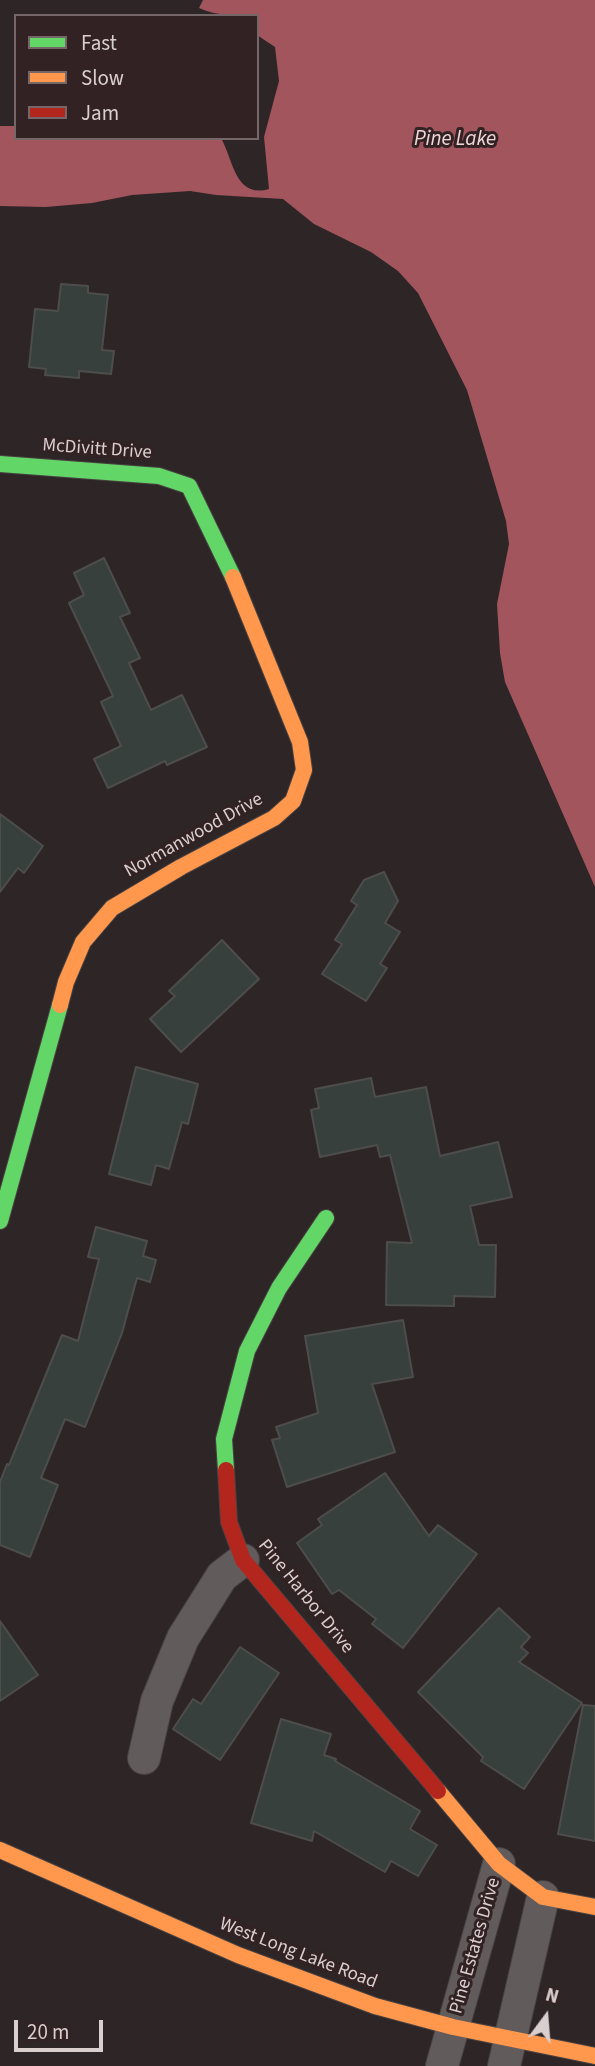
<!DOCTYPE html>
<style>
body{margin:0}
#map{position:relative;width:595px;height:2066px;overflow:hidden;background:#2e2626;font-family:"Source Sans 3",sans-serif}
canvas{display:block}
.legend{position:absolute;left:14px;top:14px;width:245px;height:126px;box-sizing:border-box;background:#322223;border:2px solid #756768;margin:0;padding:9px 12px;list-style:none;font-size:21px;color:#dacfcf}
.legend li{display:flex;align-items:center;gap:14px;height:35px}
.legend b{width:35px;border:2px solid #756768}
.north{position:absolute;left:511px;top:1982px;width:70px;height:70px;-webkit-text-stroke:5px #322223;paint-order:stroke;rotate:16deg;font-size:19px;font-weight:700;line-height:28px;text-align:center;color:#dacfcf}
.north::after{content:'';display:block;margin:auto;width:24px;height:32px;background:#dacfcf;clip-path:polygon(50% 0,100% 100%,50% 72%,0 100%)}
.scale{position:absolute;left:14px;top:2020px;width:89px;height:32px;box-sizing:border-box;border:4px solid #dacfcf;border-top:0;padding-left:9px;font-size:21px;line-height:24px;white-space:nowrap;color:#dacfcf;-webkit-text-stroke:5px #322223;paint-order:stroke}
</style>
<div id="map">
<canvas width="595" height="2066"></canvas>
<ul class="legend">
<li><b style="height:9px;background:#63d668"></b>Fast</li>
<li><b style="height:9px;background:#ff974d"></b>Slow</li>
<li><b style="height:9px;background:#b3261e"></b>Jam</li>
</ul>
<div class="north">N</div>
<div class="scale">20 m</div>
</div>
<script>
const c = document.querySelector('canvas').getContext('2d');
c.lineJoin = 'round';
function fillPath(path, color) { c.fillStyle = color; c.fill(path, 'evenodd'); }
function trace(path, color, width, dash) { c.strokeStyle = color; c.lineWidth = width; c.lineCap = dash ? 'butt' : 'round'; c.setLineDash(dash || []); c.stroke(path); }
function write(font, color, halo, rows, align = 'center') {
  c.font = font + ' "Source Sans 3",sans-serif'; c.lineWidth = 6; c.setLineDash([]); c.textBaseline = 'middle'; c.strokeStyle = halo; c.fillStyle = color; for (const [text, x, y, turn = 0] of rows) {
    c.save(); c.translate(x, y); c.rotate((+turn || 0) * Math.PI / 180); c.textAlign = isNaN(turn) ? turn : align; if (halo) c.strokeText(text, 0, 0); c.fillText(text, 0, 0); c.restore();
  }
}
fillPath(new Path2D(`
 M203,0H595V887L505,682L500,653L497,604L509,544L506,521L467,390L418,293L398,271L371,252L314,224L283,199L216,195L190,191L132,195L92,203L46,207L0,206V126H16V138H221C233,159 235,199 269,189L264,137L279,81L275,47L257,35V16C237,16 217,16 199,8Z`), '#a2555d');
const building = new Path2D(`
 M61,284L88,286V293L108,295L102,350L114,351L111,374L79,371V378L45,375L46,369L29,367L35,309L58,311Z
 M104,558L130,613L120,617L140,658L129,663L151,710L182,695L207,747L167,765L165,761L108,788L94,759L121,746L101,702L113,696L69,603L84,595L74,573Z
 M0,814L43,846L24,873L18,868L0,892Z
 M384,872L398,901L385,923L400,932L380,964L387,968L366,1001L322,974L342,944L335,940L357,905L351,901L364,880Z
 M222,940L259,979L181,1052L150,1019L175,996L169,991Z
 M136,1067L198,1084L188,1124L182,1122L169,1169L156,1165L151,1185L109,1174Z
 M371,1078L375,1097L426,1087L440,1156L498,1142L512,1197L470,1206L479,1245H496L495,1297L454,1296V1306L386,1305L387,1242L412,1243L390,1155L380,1157L377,1145L320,1157L311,1110L319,1108L315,1089Z
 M96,1227L147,1241L143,1256L156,1260L150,1282L137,1278L122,1333L85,1427L65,1419L41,1478L58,1485L30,1557L0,1545V1482L7,1464L9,1465L62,1335L78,1341L99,1259L88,1257Z
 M403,1320L413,1377L372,1384L395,1452L287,1487L272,1440L280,1438L276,1427L318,1413L305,1336Z
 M385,1473L429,1536L438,1525L477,1554L403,1648L372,1624L376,1619L339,1590L332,1594L297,1543L322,1525L318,1519Z
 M499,1608L530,1637L521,1647L528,1653L519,1662L582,1703L524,1789L481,1761L483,1757L418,1692Z
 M0,1621L38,1675L0,1701Z
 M240,1647L279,1673L220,1760L173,1729L193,1699L201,1704Z
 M583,1705L595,1706V1841L558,1834Z
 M281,1719L331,1734L324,1755L336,1759L335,1761L420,1811L410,1829L437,1845L418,1876L391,1861L385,1872L314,1831L312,1841L251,1823Z`);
fillPath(building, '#38403e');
trace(building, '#4d4d4c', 2);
const street = new Path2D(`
 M144,1758L157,1701L183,1638L222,1576L243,1560
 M442,2066L499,1864
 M504,2066L543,1897`);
const fast = new Path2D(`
 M0,464L159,476L189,486L233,577
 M0,1221L60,1005
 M226,1470L224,1439L247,1351L279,1288L326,1218`);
const slow = new Path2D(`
 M60,1005L66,982L83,942L112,908L181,867L274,818L293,801L304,770L300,742L233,577
 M438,1791L499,1864L543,1897L595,1907
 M0,1850L238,1955L375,2006L453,2027L595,2056`);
const jam = new Path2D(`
 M226,1470L229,1522L243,1560L438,1791`);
trace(street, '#494242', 34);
trace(fast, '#494242', 18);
trace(slow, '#494242', 18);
trace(jam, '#494242', 18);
trace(street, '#625b5c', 32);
trace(fast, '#63d668', 16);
trace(slow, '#ff974d', 16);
trace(jam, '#b3261e', 16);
write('19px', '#dacfcf', '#322223', [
 ["McDivitt Drive",97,450,4],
 ["Normanwood Drive",194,836,-29],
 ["Pine Harbor Drive",305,1597,51],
 ["Pine Estates Drive",476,1946,-74],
 ["West Long Lake Road",298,1954,21]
]);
write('italic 21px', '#f0d7d8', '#322223', [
 ["Pine Lake",455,140]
]);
</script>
